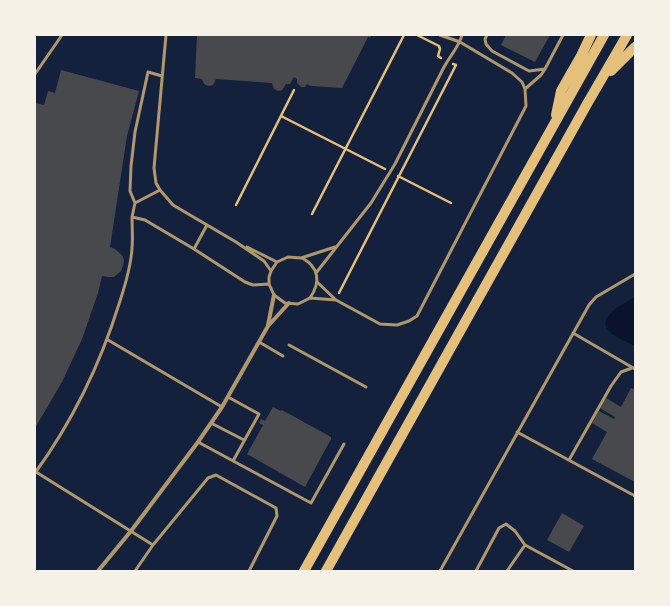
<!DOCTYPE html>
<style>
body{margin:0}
#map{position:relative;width:670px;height:606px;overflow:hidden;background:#14213d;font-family:"Space Grotesk",sans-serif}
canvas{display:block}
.frame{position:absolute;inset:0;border:36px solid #f6f1e7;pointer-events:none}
</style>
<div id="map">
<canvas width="670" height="606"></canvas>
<div class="frame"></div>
</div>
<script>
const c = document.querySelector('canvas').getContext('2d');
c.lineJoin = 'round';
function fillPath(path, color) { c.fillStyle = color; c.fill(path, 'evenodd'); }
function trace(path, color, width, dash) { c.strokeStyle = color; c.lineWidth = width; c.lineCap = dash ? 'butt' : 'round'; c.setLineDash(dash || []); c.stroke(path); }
fillPath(new Path2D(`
 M635,297V346C627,342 616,338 610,332C594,317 625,303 635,297Z`), '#0b132b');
fillPath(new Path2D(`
 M197,35H371L370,38L368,37L342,88L311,86L307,84L305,87H301L297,83V79L294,77L290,84H286L282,90L278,91L274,89L272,83L216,79L213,85L208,86L204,84L202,79L195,78Z
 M506,35H550L535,62L501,45Z
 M61,70L139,91L127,136L110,247L115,249L122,255L124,260L123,266L121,271L114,277H108L102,276L98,293L82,339L62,382L35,428V103L44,105L48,91L55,93Z
 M631,388L635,390V482L592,459L607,432L592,423L599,411L614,419L615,417L600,408L606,398L621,407Z
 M273,407L281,411L282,410L331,437V439L305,487L247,454L263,425L259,423L261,419L265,421Z
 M562,513L584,526L569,552L547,540Z`), '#48494c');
trace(new Path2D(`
 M417,35L439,46L440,49L438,56L441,58
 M281,116L385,169
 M398,176L451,203
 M236,205L294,90
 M312,214L404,35
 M339,293L456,65L453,64`), '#e5c07b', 2.5);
trace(new Path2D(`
 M166,35L154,168L156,183L160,190L173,205L236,242L264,261L271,271
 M487,35L485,39L486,44L492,51L529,71L545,69
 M35,74L62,35
 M525,89L541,75L545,69L563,35
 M135,203L130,191L131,166L135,132L148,72L162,76
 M132,217L135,203L160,190
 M247,247L277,262
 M335,247L301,258L288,257L277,262L271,271L269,277V284L274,295L285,303L298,304L310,298L336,300L380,324L397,325L409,321L417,316L526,106L525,89L522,82L512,73L460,42L440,35
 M194,249L207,225
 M302,258C319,267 321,282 310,298
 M316,273L371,203L395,164L443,69C449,57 459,47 462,35
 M317,282L336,300
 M573,333L635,369
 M108,340L222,407
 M259,342L283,356
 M289,345L366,387
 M228,397L259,414L233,461
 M211,423L244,440
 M517,432L635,496
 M198,442L311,503L344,444
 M569,460L611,386L621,372L632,368
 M36,472L153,545
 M35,473C72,422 100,365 119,304C125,286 131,267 132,248C133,237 132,227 132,217L145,220L194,249L245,282L253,285L269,284
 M135,571L153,545L208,478L216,475L276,508L277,516L249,571
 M440,571L589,305L596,297L635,274
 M476,571L499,528L506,524L515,531L525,545L573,571
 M507,571L525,545`), '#b1986c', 3);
trace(new Path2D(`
 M268,325L274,295
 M98,571L131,531L198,442L222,407L268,326L289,303`), '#b1986c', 4);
trace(new Path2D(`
 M611,71L635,47
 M556,115L561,91L581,56L591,35
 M304,571L604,35
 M326,571L587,104L627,35`), '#e5c07b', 10);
</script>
